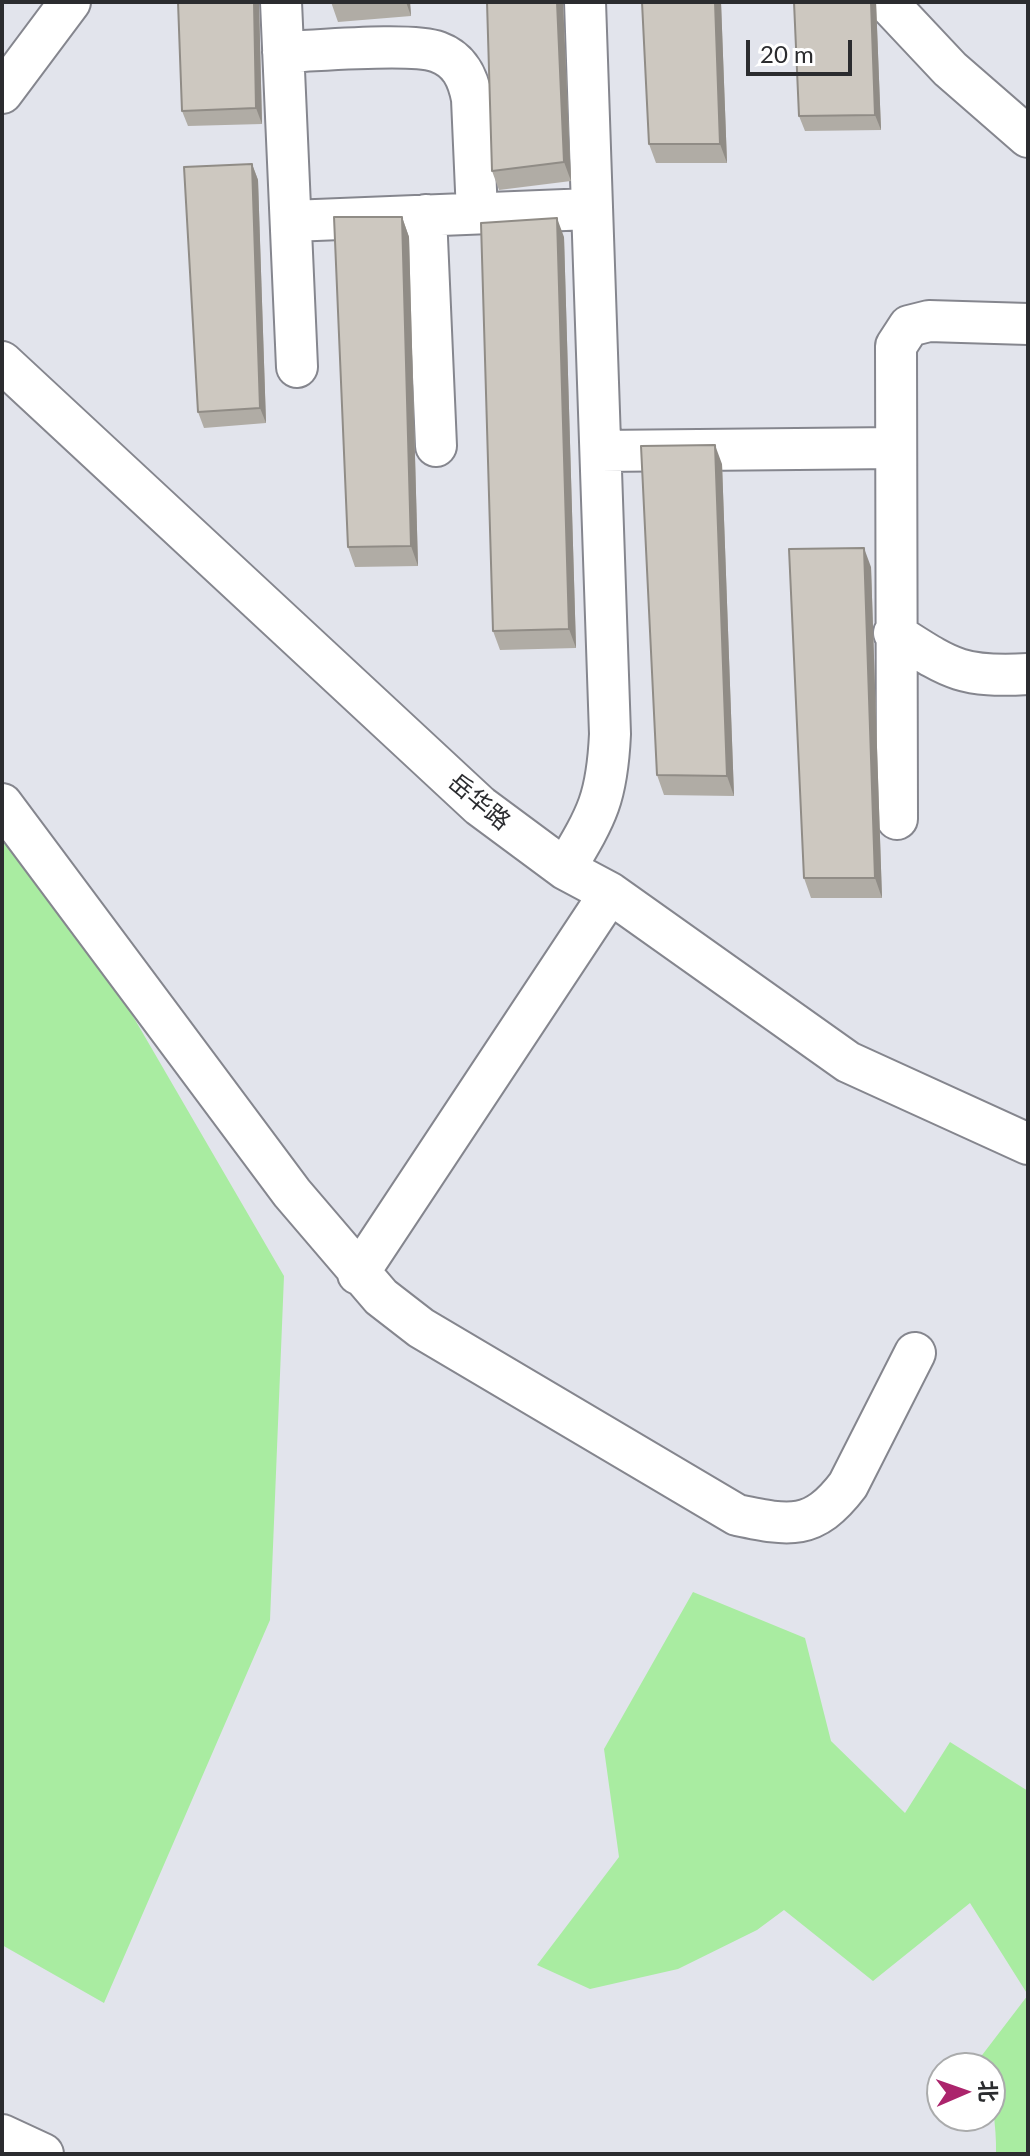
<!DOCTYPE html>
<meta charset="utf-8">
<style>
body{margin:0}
#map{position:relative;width:1030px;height:2156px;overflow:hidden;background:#e2e4ec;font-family:Lato,"Noto Sans SC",sans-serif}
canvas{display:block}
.frame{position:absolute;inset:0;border:4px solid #2b2c2f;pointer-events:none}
.north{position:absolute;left:926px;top:2052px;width:80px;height:80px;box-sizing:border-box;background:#fff;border:2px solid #aaabac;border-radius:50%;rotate:88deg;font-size:22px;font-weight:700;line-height:32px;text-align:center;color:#2b2c2f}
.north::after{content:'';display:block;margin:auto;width:28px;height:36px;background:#ab246c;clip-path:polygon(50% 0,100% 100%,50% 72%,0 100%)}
.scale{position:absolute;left:746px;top:40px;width:106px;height:36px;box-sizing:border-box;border:4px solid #2b2c2f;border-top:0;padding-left:10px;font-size:24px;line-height:28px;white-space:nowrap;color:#2b2c2f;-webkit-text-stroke:6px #fff;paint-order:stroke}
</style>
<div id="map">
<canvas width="1030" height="2156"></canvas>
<div class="frame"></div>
<div class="north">北</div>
<div class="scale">20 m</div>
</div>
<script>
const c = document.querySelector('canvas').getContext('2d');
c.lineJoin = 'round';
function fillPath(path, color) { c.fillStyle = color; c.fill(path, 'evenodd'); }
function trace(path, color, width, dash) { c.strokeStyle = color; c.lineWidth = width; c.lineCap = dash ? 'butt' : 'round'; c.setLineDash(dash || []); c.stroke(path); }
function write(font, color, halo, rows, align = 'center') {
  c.font = font + ' Lato,"Noto Sans SC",sans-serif'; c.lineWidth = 7; c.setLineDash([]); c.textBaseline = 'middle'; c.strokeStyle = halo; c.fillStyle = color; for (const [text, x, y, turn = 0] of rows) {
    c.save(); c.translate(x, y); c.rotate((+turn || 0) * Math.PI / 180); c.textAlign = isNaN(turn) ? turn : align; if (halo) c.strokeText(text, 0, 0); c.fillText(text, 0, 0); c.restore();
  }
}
fillPath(new Path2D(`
 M2,814L34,846L284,1276L270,1620L104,2003L2,1945Z
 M693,1592L805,1638L831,1741L905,1813L950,1742L1028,1791V2154H996C997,2124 990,2098 990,2068L973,2067L1028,1995L970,1903L873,1981L784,1910L757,1930L678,1969L590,1989L537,1965L619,1857L604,1749Z`), '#a9eca1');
const minor = new Path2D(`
 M281,2L297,367
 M887,2L950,69L1028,137
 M283,52C317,51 411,42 438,52C460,60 468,78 472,99L477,213
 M2,93L70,2
 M426,215L436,446
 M291,221L590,209
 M2,362L480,806L565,869L610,893L848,1062L1028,1144
 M601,451L895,448
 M894,633C949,668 960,678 1028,674
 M2,804L292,1193L381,1297L421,1328L737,1515C790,1526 813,1531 848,1485L915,1353
 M897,819L896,346L909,326L929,321L1028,324
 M565,869C597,815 607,799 610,734L585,2
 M358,1274L610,893
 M2,2135L43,2154`);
trace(minor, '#85868e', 44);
trace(minor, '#fff', 40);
fillPath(new Path2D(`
 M259,2L262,124L188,126L182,111Z
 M331,2H410L411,16L338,22Z
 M563,2L571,181L499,190L492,171Z
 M642,2H721L727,163H656L649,144Z
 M876,2L881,130L805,131L799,116Z
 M252,164L258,180L266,423L204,428L198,412Z
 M402,217L409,237L418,566L355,567L348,547Z
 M564,237L576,648L500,650L493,631Z
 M722,464L734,796L664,795L657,775Z
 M871,567L882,898H811L804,878Z`), '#b0aca5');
fillPath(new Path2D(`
 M254,2H259L262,124L256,108Z
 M406,2H410L411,16Z
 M557,2H563L571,181L564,162Z
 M715,2H721L727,163L720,144Z
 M871,2H876L881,130L875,115Z
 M252,164L258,180L266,423L260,408Z
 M402,217L409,237L418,566L411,546Z
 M557,218L564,237L576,648L569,629Z
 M715,445L722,464L734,796L727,776Z
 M864,548L871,567L882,898L875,878Z`), '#908c86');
const building = new Path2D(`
 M178,2H254L256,108L182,111Z
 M487,2H557L564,162L492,171Z
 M642,2H715L720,144H649Z
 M794,2H871L875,115L799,116Z
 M252,164L260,408L198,412L184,167Z
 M334,217H402L411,546L348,547Z
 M557,218L569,629L493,631L481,223Z
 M715,445L727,776L657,775L641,446Z
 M864,548L875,878H804L789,549Z`);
fillPath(building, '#cdc8c0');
trace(building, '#908c86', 2);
write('24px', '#2b2c2f', '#fff', [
 ["岳华路",479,802,40]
]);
</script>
